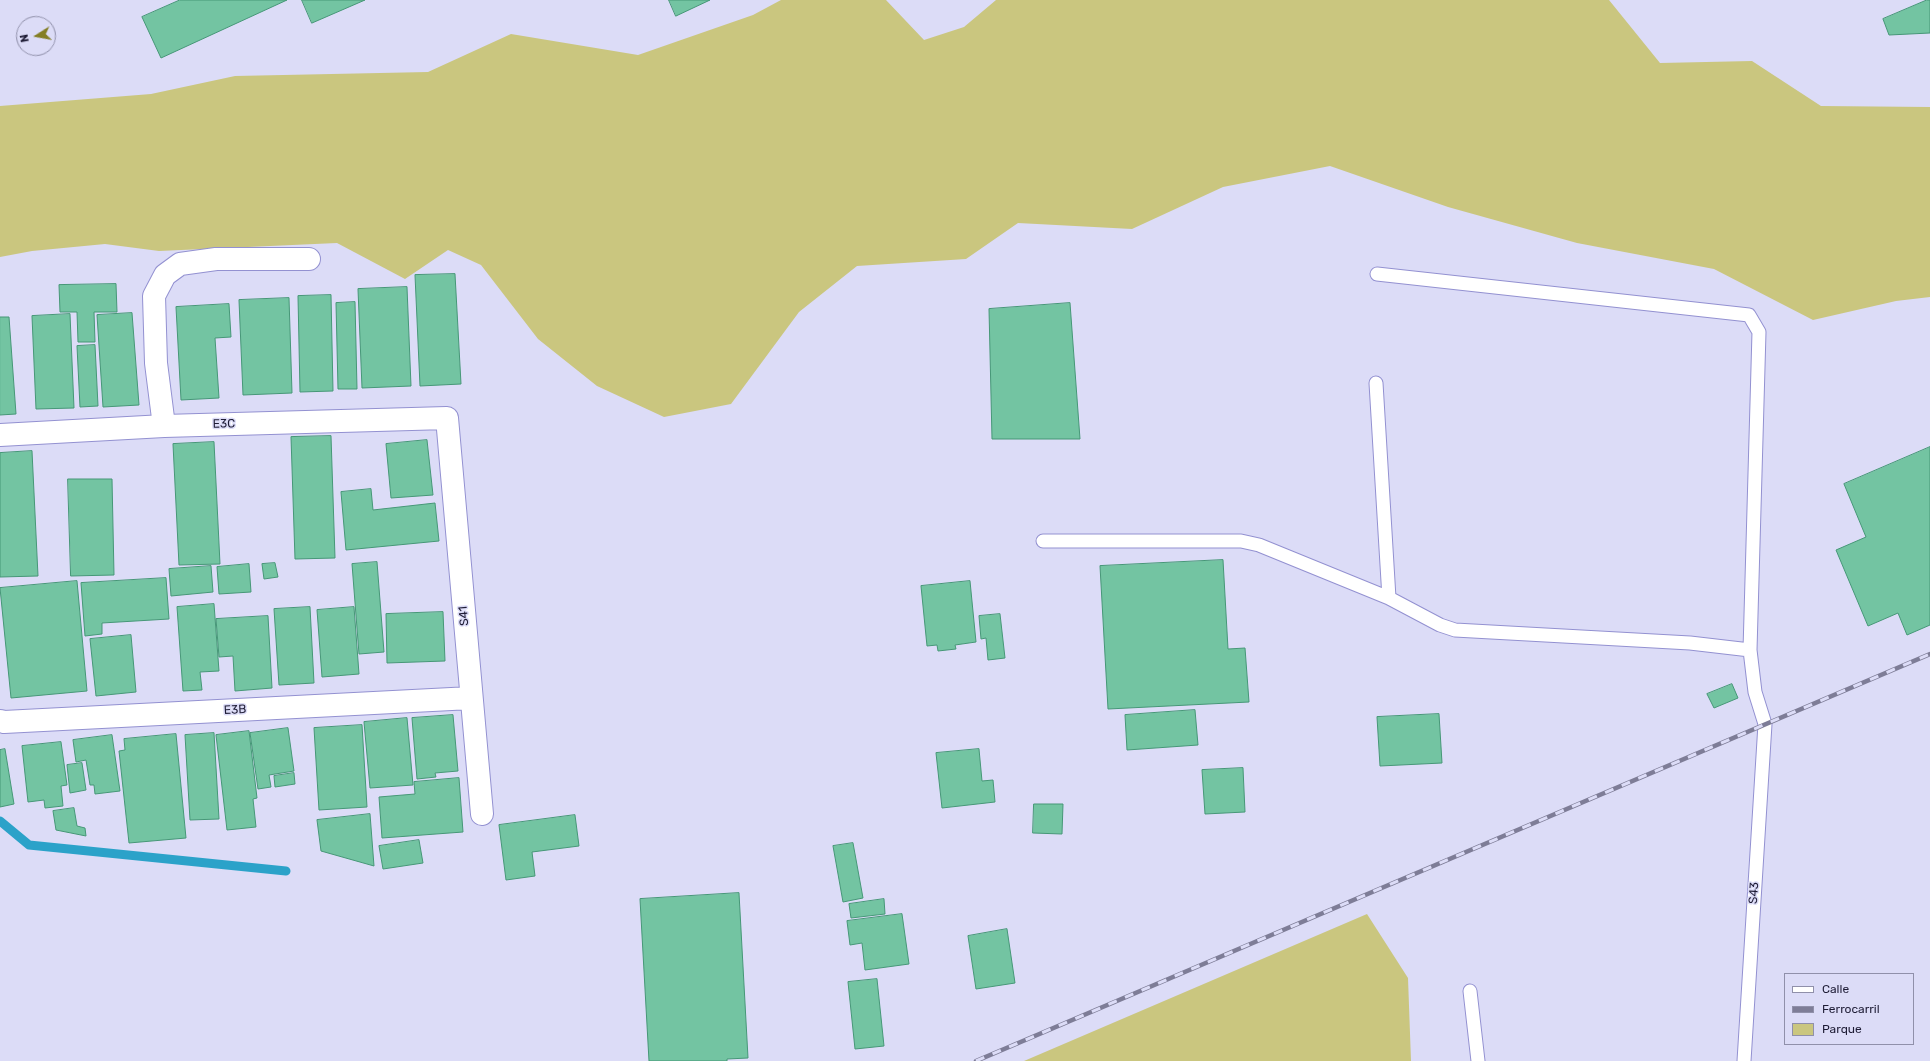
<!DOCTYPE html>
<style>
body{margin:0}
#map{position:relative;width:1930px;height:1061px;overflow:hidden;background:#dcdcf7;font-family:Rubik,sans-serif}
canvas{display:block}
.legend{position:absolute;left:1784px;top:973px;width:130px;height:72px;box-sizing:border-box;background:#dcdcf7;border:1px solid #9090aa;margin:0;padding:5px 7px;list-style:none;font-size:12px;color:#1f1d36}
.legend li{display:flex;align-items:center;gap:8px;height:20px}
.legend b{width:20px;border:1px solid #9090aa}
.north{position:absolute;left:16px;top:16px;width:40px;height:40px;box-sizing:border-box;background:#dcdcf7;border:1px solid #9090aa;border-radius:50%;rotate:259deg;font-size:11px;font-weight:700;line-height:16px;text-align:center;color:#1f1d36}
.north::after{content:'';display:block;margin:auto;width:14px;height:18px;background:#847e25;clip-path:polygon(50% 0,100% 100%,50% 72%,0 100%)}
</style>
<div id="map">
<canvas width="1930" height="1061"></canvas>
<ul class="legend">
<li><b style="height:5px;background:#fff"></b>Calle</li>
<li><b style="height:5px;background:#7e7d97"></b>Ferrocarril</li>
<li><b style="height:11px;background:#cac67f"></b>Parque</li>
</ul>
<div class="north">N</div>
</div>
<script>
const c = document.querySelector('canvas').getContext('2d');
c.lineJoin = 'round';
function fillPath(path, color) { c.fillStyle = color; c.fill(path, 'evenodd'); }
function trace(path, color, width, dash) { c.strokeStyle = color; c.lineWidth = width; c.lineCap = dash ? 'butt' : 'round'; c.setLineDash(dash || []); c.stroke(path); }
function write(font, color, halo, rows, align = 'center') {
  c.font = font + ' Rubik,sans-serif'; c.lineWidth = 3; c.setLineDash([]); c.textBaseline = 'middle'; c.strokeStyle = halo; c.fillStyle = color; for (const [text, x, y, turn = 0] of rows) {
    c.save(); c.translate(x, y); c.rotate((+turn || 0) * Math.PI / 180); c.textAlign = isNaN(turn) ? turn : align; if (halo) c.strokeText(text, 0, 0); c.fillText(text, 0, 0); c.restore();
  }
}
fillPath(new Path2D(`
 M781,0H886L924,40L964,27L996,0H1609L1660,63L1752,61L1821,106L1930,107V297L1896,301L1813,320L1714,269L1577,243L1448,207L1330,166L1223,187L1132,229L1018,223L966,259L857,266L799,312L731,404L664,417L597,386L538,339L481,265L448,250L405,279L337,243L159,251L105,244L32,251L0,257V106L151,94L235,76L428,72L511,34L638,55L753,15Z
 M1367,914L1408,978L1411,1061H1024Z`), '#cac67f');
trace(new Path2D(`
 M0,821L29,845L286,871`), '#2ba2c9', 9);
const building = new Path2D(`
 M180,0H287L161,58L142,17Z
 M302,0H365L312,23Z
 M669,0H710L676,16Z
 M1927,0H1930V33L1889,35L1883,19Z
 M455,274L461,384L420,386L415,275Z
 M116,284L117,312H94L95,342H78L77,312H60L59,285Z
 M407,287L411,386L362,388L358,289Z
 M331,295L333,391L300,392L298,296Z
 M289,298L292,393L243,395L239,300Z
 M355,302L357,389H338L336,303Z
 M1070,303L1080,439H992L989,309Z
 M229,304L231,337L215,338L219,398L181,400L176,307Z
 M132,313L139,405L103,407L97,315Z
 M70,314L74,408L36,409L32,316Z
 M0,317H9L16,414L0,415Z
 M95,345L98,406L80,407L77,346Z
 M331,436L335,558L295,559L291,437Z
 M427,440L433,495L391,498L386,444Z
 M214,442L220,564L179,565L173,444Z
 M1930,447V625L1907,635L1898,613L1868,626L1836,550L1866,537L1844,484Z
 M32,451L38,576L0,577V453Z
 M68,479H112L114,575L71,576Z
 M371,489L373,510L435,503L439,541L346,550L341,492Z
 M1223,560L1228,649L1245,648L1249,702L1108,709L1100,566Z
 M377,562L384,652L359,654L352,564Z
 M275,563L278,577L264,579L262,564Z
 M249,564L251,592L219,594L217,567Z
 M211,566L213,592L171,596L169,569Z
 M166,578L169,619L102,623V634L85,636L81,583Z
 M77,581L87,691L11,698L0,588Z
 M970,581L976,642L955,645L956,649L938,651L937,645L927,646L921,586Z
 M214,604L219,671L200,672L202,690L183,691L177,607Z
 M310,607L314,683L279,685L274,609Z
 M354,607L359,674L322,677L317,610Z
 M443,612L445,661L387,663L386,614Z
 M1000,614L1005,658L988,660L986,638L981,639L979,616Z
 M268,616L272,688L235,691L233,656L219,657L216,619Z
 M131,635L136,692L96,696L90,639Z
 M1732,684L1738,698L1714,708L1707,694Z
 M1195,710L1198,745L1127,750L1125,715Z
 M1439,714L1442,763L1380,766L1377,717Z
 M453,715L458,771L435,773L436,777L417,779L412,718Z
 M407,718L413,785L370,788L364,722Z
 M362,725L367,807L319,810L314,728Z
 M288,728L294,771L269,775L271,787L258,789L250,733Z
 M249,731L257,798L253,799L256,827L227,830L216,735Z
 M214,733L219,819L190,820L185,735Z
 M176,734L186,838L129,843L119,751L125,750L124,739Z
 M112,735L120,791L95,794L94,785H90L86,760L76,762L73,740Z
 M61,742L67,785L61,786L63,806L45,808L44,800L28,802L22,746Z
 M5,749L14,804L0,807V750Z
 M979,749L982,781L993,780L995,802L942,808L936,753Z
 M82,763L86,790L70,793L67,765Z
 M1243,768L1245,812L1205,814L1202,770Z
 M294,773L295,784L275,787L274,776Z
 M459,778L463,832L382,838L379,797L415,794L414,782Z
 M1034,804H1063L1062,834L1033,833Z
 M74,808L77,826L85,828L86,836L56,830L53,811Z
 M370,814L374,866L321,851L317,820Z
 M575,815L579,846L532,852L535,876L506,880L499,825Z
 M419,840L423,863L383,869L379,846Z
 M853,843L863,898L843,902L833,846Z
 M739,893L748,1058L727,1059V1061H649L640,899Z
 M884,899L885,914L851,918L849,904Z
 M902,914L909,964L865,970L862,943L850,945L847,921Z
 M1007,929L1015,983L976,989L968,936Z
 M877,979L884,1046L855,1049L848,982Z`);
fillPath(building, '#73c4a2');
trace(building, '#469777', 1);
const service = new Path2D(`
 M1377,274L1749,315L1759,332L1750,650
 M1376,383L1389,598
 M1043,541H1241L1259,545L1389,598L1440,625L1455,630L1690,643L1750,650L1755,692L1765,724L1744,1061
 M1470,991L1478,1061`);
const minor = new Path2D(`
 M164,426L156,363L154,296L165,275L180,264L216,259H309
 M0,435L164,426L447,418L482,814
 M0,721L4,722L471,698`);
trace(service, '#9391d1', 15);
trace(minor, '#9391d1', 24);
trace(service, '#fff', 13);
trace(minor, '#fff', 22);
const rail = new Path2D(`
 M976,1061L1930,654`);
trace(rail, '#7e7d97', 4.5);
trace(rail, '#dcdcf7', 3, [9]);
write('12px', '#1f1d36', '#dcdcf7', [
 ["E3C",224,424,-1],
 ["S41",464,616,-95],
 ["E3B",235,710,-3],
 ["S43",1754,893,-86]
]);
</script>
